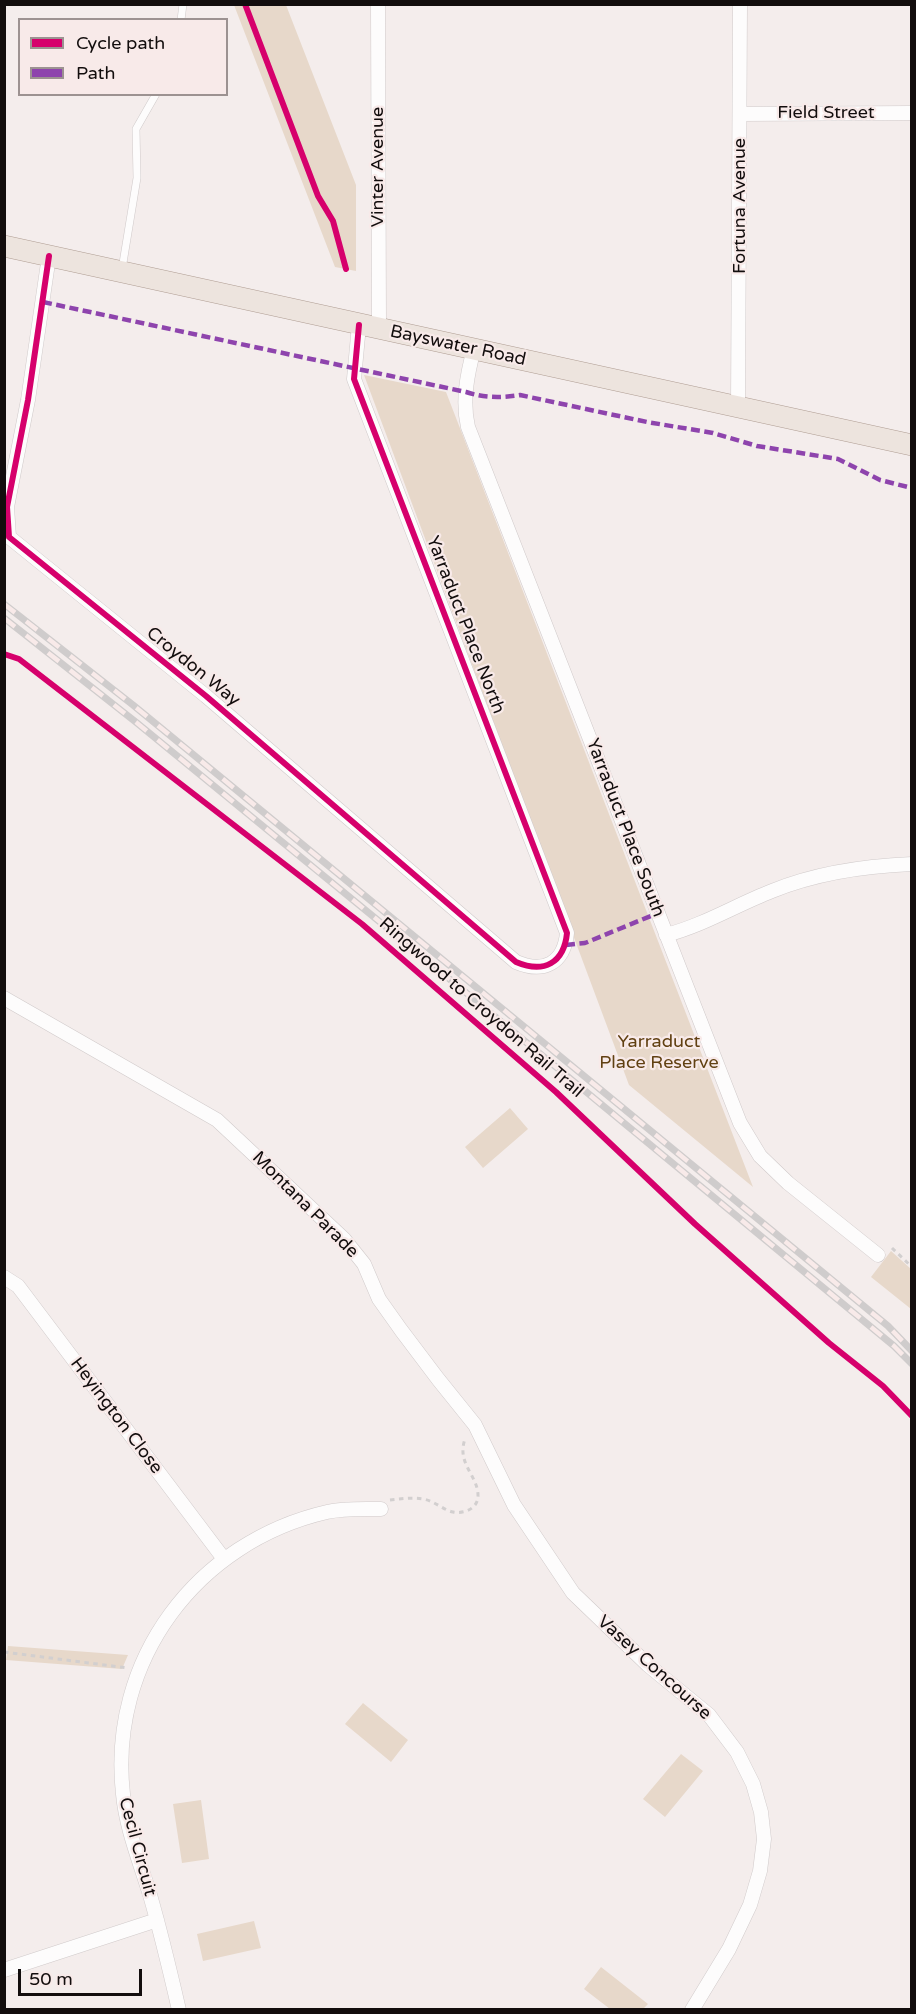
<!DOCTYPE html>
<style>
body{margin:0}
#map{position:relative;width:916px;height:2014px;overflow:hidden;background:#f4edec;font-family:"Varela Round",sans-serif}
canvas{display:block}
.frame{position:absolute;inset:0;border:6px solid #120d0d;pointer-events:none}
.legend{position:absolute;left:18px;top:18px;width:210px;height:78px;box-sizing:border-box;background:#f8eae9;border:2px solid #9c9291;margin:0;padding:8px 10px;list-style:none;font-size:18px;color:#120d0d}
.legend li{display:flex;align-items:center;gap:12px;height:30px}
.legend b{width:30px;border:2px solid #9c9291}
.scale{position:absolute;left:18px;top:1969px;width:124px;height:27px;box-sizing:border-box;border:3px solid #120d0d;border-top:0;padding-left:8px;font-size:18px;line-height:21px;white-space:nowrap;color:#120d0d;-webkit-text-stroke:4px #f8eae9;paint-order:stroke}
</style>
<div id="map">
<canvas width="916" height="2014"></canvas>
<div class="frame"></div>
<ul class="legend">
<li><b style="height:8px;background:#d6006c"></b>Cycle path</li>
<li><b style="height:8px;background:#8e44ad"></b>Path</li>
</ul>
<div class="scale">50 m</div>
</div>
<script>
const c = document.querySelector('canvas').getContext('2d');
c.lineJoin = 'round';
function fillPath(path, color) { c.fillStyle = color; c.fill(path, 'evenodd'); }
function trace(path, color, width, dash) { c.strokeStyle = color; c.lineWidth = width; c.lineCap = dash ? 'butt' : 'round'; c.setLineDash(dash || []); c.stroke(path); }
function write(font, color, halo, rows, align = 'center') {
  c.font = font + ' "Varela Round",sans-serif'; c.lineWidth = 4.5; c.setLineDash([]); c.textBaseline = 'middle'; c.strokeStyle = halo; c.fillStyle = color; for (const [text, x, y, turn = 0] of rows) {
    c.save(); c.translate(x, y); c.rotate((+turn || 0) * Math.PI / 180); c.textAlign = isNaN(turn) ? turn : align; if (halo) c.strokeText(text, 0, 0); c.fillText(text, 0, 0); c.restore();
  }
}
fillPath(new Path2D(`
 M234,5H286L356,185V271L335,267Z
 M364,375L446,392L753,1187L629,1085Z
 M510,1108L528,1129L483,1168L465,1147Z
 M891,1251L911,1269V1309L871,1277Z
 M8,1646L128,1655L122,1669L6,1660Z
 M363,1703L408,1740L391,1762L345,1724Z
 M681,1754L703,1771L665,1817L643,1799Z
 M201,1800L209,1859L182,1863L173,1804Z
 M254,1921L261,1948L203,1961L197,1934Z
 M601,1967L648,2004L643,2009H610L584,1989Z`), '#e7d8ca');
const lane = new Path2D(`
 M181,20L183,4
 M122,269L137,178L136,129L156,94`);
const street = new Path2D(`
 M378,4L379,329
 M740,114L912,113
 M49,256L28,400L7,507L9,537L206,696L516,962C544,974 564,963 567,933L354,379L359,325
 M474,349C467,375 462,401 468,427L740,1123L760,1156L788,1183L878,1255
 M738,407L740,4
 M666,935C704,925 736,905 772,891C816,873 864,866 912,864
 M4,998L217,1120L344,1239L364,1264L379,1299L401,1330L438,1379L475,1425L514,1505L573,1593L648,1665L709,1715L737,1752L753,1784L761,1812L764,1839L760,1871L750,1905L729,1949L692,2010
 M4,1277L18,1286L224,1559
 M4,1970L157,1920
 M179,2010C170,1971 161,1933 150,1895C140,1862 126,1828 123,1794C108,1660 197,1542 327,1512C344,1508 363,1509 381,1509`);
const primary = new Path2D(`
 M4,246L912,445`);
trace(lane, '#d0caca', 8);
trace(street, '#d0caca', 15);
trace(primary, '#af9d93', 22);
trace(new Path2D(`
 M892,1248L912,1267
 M390,1500C401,1499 412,1497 423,1499C435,1501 443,1510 453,1512C464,1514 477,1509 478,1497C479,1476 456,1464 465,1439
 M4,1652L128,1668`), '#d2cfcf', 3, [4.5, 4.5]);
trace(lane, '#fdfcfc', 7);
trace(street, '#fdfcfc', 14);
trace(primary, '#ede4de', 21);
const rail = new Path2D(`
 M4,604L133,705L888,1326L912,1351
 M4,618L137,723L441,972L894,1346L912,1364`);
trace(rail, '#cfcccc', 7);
trace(rail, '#f8eae9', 4.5, [14]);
trace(new Path2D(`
 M43,302L466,392C484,398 501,398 520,395L647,422L713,433L757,446L838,459L880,480L912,488
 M566,945L585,943L658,913`), '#8e44ad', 4.5, [9, 4.5]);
trace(new Path2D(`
 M245,4L318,196L333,221L346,269
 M49,256L28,400L7,507L9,537L206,696L516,962C544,974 564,963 567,933L354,379L359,325
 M4,654L19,659L362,924L556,1092L695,1224L829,1343L883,1386L912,1416`), '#d6006c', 6);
write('18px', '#120d0d', '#f8eae9', [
 ["Field Street",826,113],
 ["Vinter Avenue",378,167,-90],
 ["Fortuna Avenue",740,206,-90],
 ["Bayswater Road",458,346,12],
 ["Yarraduct Place North",465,625,69],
 ["Croydon Way",193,667,39],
 ["Yarraduct Place South",625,828,69],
 ["Ringwood to Croydon Rail Trail",481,1008,41],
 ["Montana Parade",305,1205,45],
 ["Heyington Close",116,1416,53],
 ["Vasey Concourse",654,1668,42],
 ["Cecil Circuit",137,1847,75]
]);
write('18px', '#614012', '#f8eae9', [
 ["Yarraduct",659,1042],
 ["Place Reserve",659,1063]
]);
</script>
